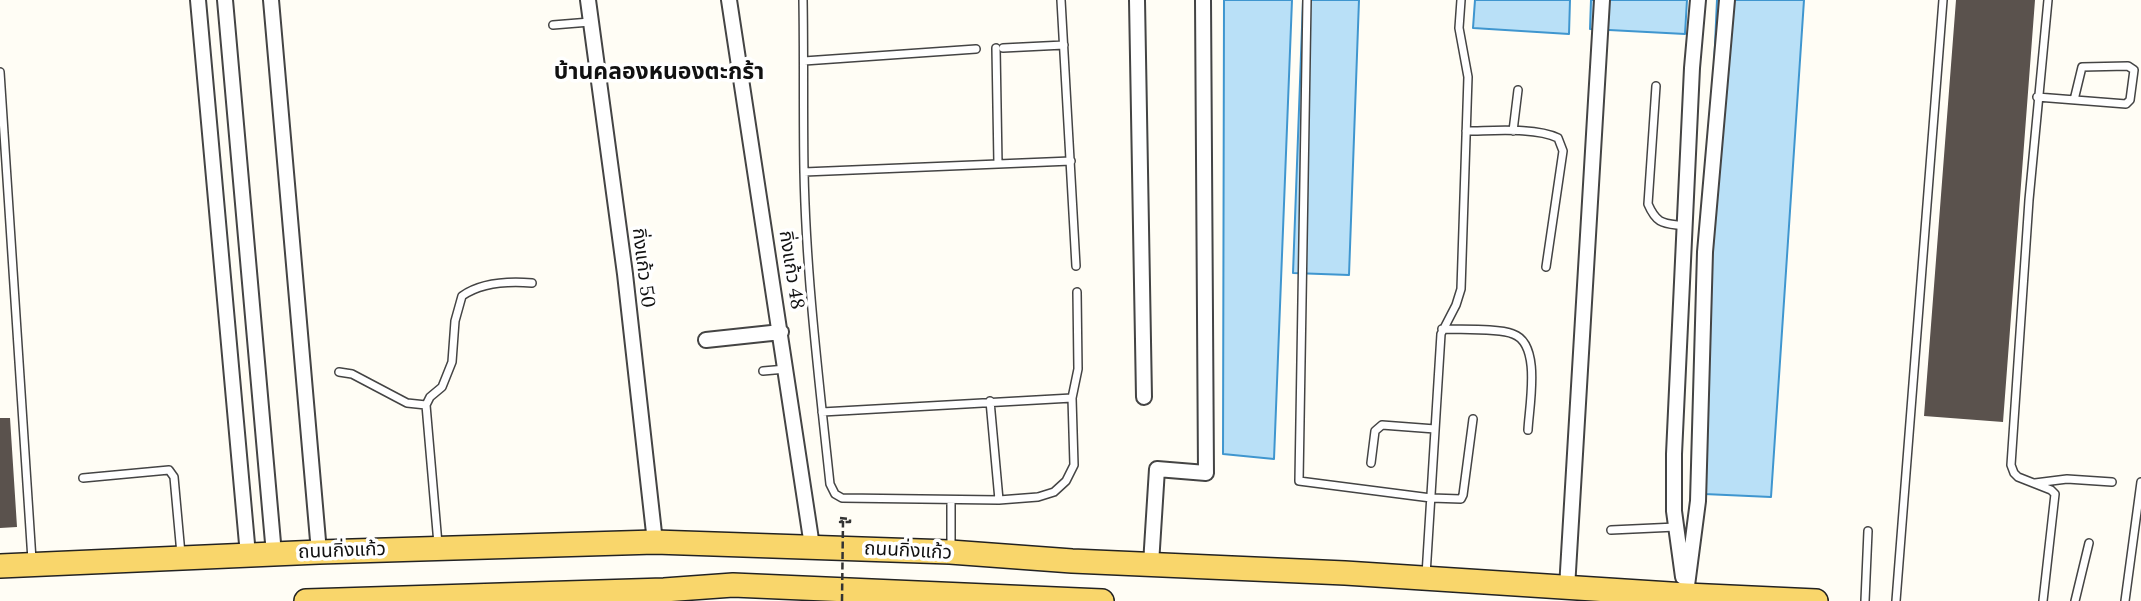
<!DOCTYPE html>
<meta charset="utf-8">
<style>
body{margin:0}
canvas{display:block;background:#fffdf5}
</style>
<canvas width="2141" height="601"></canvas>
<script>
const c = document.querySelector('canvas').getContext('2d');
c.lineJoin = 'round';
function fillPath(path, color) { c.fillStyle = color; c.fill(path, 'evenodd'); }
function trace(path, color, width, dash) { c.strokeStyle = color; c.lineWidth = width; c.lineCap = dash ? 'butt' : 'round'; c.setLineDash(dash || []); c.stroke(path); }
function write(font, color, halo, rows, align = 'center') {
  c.font = font + ' Lora,"Noto Sans Thai",serif'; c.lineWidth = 7; c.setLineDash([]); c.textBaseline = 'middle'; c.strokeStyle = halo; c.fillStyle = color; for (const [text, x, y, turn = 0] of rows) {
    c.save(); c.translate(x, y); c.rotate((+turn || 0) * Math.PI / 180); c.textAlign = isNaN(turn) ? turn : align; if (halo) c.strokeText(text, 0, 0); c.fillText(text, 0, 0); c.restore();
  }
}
const water = new Path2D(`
 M1224,0H1292L1274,459L1223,454Z
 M1303,0H1359L1349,275L1293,273Z
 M1475,0H1570L1569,34L1473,28Z
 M1591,0H1687L1685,34L1590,29Z
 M1717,0H1804L1771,497L1704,494L1697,448Z`);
fillPath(water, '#b9e0f7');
trace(water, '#3f96cf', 2);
fillPath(new Path2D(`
 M1956,0H2035L2003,422L1924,416Z
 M0,418H10L17,527L0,528Z`), '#5a524d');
const service = new Path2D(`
 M803,0C804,57 803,114 804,171C806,275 819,380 830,484L835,494L842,498L999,500L1038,497L1054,492L1066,481L1074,465L1072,398L822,412
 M1061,0L1076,266
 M1307,0L1299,481L1431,498L1461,499L1463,495L1473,419
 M553,25L590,22
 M996,48L998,164
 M1003,48L1064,45
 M804,61L976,49
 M0,72L32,560
 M1656,86L1648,204C1657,225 1664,223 1684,226
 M2037,97L2126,104L2130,100L2134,70L2128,66L2082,67L2074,100
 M1466,131C1492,131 1535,127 1558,138L1563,151L1546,267
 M1513,131L1518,90
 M804,172L1071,161
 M1442,329C1461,330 1497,328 1513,334C1542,344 1529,406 1528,430
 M763,371L786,369
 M339,372L352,374L407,403L426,405
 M1072,398L1078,369L1077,292
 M990,401L999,500
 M1371,463L1375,431L1382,425L1435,429
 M83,478L169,470L174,477L181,554
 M2035,483L2067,479L2112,482
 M1611,530L1676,527
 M438,544L426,405L430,397L442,387L452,362L455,321L462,296C482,282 508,281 532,283
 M951,548V501
 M1426,575L1441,334L1456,305L1461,289L1468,77L1459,28L1461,0
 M1865,601L1868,531
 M1896,601L1943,0
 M2043,601L2055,494L2051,490L2018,477L2014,473L2011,465L2029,200L2048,0
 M2075,601L2089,543
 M2125,601L2141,482`);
const minor = new Path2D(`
 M198,0L248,555
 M225,0L274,554
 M271,0L319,552
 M588,0L625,274L655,542
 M729,0L812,546
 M1137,0L1144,397
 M706,340L781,332
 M1151,564L1157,469L1206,473L1203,0
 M1683,577L1674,511V454L1692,68L1698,0
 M1567,588L1602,0
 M1685,601L1698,501L1705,252L1727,0`);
const primary = new Path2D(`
 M0,566L319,552L655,542L950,552L1072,561L1345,573L1686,595L1816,601
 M306,601L664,590L733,585L1102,601`);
trace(service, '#444', 10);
trace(minor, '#444', 18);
trace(primary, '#222', 26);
trace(new Path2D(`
 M840,518L850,519V522H840L843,521`), '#333', 2.5, [7, 3.5]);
trace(service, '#fff', 7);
trace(minor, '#fff', 14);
trace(primary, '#f9d66b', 23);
trace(new Path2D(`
 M842,601L843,521`), '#333', 2.5, [7, 3.5]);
write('19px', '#111', '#fff', [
 ["กิ่งแก้ว 50",643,268,83],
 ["กิ่งแก้ว 48",791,270,81],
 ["ถนนกิ่งแก้ว",342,551,-2],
 ["ถนนกิ่งแก้ว",908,551,3]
]);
write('bold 23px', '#111', '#fff', [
 ["บ้านคลองหนองตะกร้า",659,72]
]);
</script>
